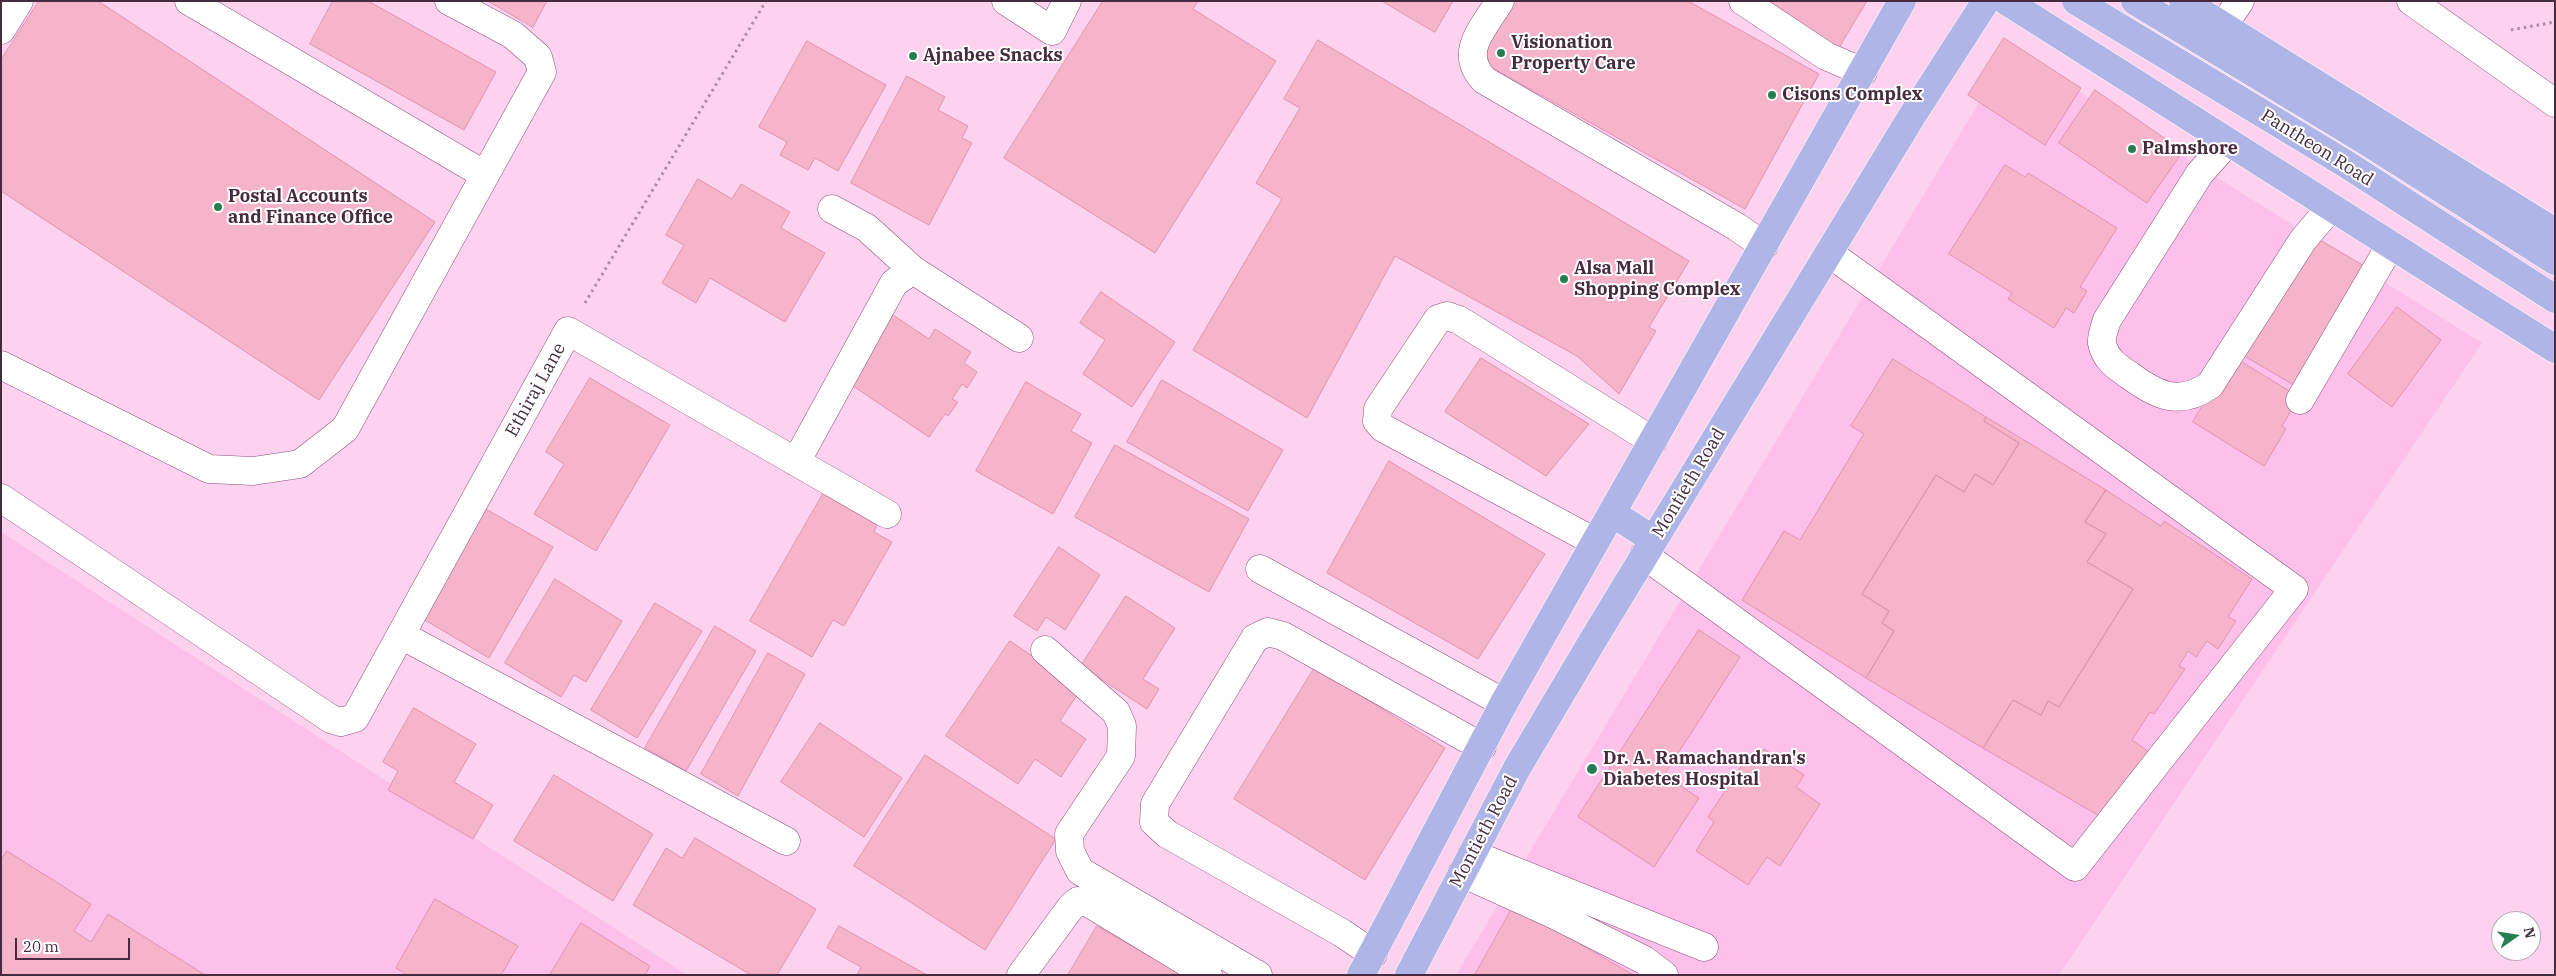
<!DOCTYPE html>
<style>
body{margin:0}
#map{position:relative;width:2556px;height:976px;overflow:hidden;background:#fdd2ef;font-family:"IBM Plex Serif",serif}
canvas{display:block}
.frame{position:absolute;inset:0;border:2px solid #462b3f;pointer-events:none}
.north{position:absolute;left:2491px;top:911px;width:50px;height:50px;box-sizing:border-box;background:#fff;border:1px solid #b5aab2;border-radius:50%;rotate:77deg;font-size:14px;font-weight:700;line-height:20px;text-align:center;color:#462b3f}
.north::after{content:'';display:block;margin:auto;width:18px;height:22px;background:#267f54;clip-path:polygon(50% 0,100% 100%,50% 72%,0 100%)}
.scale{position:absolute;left:15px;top:938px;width:115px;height:22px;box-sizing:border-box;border:2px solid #462b3f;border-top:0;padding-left:6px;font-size:15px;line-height:18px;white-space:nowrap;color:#462b3f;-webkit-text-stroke:4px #fff;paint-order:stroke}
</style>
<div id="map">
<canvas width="2556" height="976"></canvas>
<div class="frame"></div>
<div class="north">N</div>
<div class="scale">20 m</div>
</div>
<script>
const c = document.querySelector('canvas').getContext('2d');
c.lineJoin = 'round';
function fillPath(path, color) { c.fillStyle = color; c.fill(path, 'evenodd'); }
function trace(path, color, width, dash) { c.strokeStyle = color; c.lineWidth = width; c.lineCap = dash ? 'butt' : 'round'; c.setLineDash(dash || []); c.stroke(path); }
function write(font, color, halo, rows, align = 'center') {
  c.font = font + ' "IBM Plex Serif",serif'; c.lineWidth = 4; c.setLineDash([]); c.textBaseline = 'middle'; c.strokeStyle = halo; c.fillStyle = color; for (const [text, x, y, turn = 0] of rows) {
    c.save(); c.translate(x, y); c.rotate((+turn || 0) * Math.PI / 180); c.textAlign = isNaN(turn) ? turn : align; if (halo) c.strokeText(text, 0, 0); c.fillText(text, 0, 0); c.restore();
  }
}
fillPath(new Path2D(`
 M2011,49L2482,343L2059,975H1456Z
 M1,532L687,975H1Z`), '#fdc0eb');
const building = new Path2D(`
 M39,1H98L435,222L319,400L1,191V60Z
 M333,1H368L496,72L464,130L310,44Z
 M488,1H547L533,27Z
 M1103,1H1198L1193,9L1276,61L1155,253L1004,158Z
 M1382,1H1453L1435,32Z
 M1510,1H1688L1819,74L1745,209L1478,60Z
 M1755,1H1867L1837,51Z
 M2004,38L2081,88L2045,145L1968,95Z
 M1318,40L1689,261L1649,327L1656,331L1619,394L1577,356L1395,256L1307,418L1193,350L1282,199L1256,183L1300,108L1284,99Z
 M807,41L886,85L838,171L815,158L808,170L780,155L787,142L759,127Z
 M907,76L945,97L938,110L968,126L962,138L972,143L929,225L851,183Z
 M2095,90L2183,151L2147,203L2059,143Z
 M2005,165L2025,177L2028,173L2117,228L2080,287L2087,291L2074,313L2066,308L2054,328L2008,299L2012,293L1949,254Z
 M698,179L732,199L741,184L790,212L781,228L825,253L785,322L710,278L696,303L662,283L684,245L666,235Z
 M2310,234L2366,267L2297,387L2241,354Z
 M1101,292L1175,342L1132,407L1083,374L1105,340L1080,323Z
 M2397,307L2441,340L2392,407L2348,374Z
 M893,315L929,339L935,329L971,352L964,363L977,372L967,388L962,384L952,399L958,402L948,416L945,414L929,437L847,382Z
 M2232,356L2299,397L2282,426L2286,429L2264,466L2193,422Z
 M1481,358L1589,424L1546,476L1445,412Z
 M1893,359L1986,417L1984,421L2019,443L1993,485L1975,474L1964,492L1936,475L1862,594L1889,611L1882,623L1894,631L1866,678L1742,600L1784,531L1800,540L1864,434L1851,426Z
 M590,378L670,425L596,551L534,514L564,464L546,452Z
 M1162,380L1283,450L1248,511L1127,442Z
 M1026,382L1081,414L1071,431L1092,443L1053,514L976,471Z
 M1986,417L2106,490L2085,522L2106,534L2087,562L2133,589L2059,707L2048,701L2041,715L2013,700L1983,748L1866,678L1894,631L1882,623L1889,611L1862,594L1936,475L1964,492L1975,474L1993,485L2019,443L1984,421Z
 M1115,445L1249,519L1209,592L1075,517Z
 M1389,461L1545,554L1478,659L1327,573Z
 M2106,490L2161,526L2164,521L2252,579L2228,617L2236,621L2218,649L2207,641L2196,657L2188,651L2179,666L2185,669L2154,714L2150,712L2132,740L2152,754L2121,792L2117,790L2101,817L1983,748L2013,700L2041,715L2048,701L2059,707L2133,589L2087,562L2106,534L2085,522Z
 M823,494L877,525L874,532L892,542L844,626L833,620L812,657L750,621Z
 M484,508L553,547L489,658L420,617Z
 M1059,547L1100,575L1065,630L1046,617L1037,631L1014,616Z
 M555,579L622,621L586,682L574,675L561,697L505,663Z
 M1126,596L1175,628L1143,679L1159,689L1147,709L1081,666Z
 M655,603L702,631L637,738L591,710Z
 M715,626L756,651L686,771L645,748Z
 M1699,630L1740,657L1664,775L1699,798L1654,867L1578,817Z
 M1010,641L1081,689L1060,721L1086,739L1061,777L1035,759L1018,784L946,736Z
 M768,653L805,674L738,796L701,774Z
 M1315,667L1445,748L1365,880L1234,799Z
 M414,708L476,744L454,782L493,805L473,839L388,790L398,771L383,762Z
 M820,723L902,778L864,837L781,782Z
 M1764,749L1804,775L1796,787L1820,804L1780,866L1767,857L1748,885L1696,851L1714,822L1708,817L1748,756L1756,761Z
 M925,755L1056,839L985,950L854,866Z
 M554,775L653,834L613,901L514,841Z
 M695,838L816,909L777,975H751L633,905L666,848L682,858Z
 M7,851L91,904L74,931L91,942L108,914L205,975H1V860Z
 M435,899L518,946L501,975H407L396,968Z
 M1514,905L1633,975H1475Z
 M581,923L650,966L645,975H550Z
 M839,926L927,975H857L861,967L827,948Z
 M1097,926L1182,975H1068Z`);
fillPath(building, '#f5b4c9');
trace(building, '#e293ae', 1);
const minor = new Path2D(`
 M189,1L485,175
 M1006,1L1052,31L1067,1
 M1500,1C1483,29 1458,52 1484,80L1737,227L1764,246
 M1743,1L1826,56L1863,72
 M2411,1L2555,103
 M2223,26L2240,1
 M1,30L19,1
 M2227,143L2200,173L2107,320C2105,327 2101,337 2102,343C2105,359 2117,367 2129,375C2156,395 2179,407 2210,385L2303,240L2330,208
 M832,209L867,228L913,270
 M1,365L209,469L253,471L300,464L345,429L542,72L538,57L513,35L449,1
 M2300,400L2390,246
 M796,462L894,283L913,270L1019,338
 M1,498L331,719L341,722L355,718L568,331L887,514
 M1595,542L1383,428L1377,421L1378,409L1438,319L1447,316L1459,320L1653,441
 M1644,555L2075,867L2294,589L1829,253
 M1260,569L1504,703
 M401,635L786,841
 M1045,650L1116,712L1122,726L1121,756L1069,834L1070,851L1080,871L1258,975
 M1472,854L1704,947
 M1462,873L1553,914L1644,960L1664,975
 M1373,954L1342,933L1167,834L1154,822L1155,804L1255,638L1268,632L1283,636L1482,747
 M1021,975L1071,907L1078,901L1089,903L1208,975`);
const major = new Path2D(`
 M2006,1L2555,349
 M2076,1L2346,164L2555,299
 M2135,1L2369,143L2555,261
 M2183,1L2555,232
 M1612,513L1654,540
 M1361,975L1504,703L1902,1
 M1409,975L1517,768L1596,635L1912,116L1986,1`);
trace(minor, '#8c4f7c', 29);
trace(major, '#fff', 29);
trace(new Path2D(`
 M2511,30L2555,22
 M585,303L766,1`), '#ae8aa3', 3, [2.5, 4]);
trace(minor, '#fff', 28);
trace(major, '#b0b5e8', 28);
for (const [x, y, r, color] of [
 [1501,53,5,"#267f54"],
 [913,56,5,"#267f54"],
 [1772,95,5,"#267f54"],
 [2132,149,5,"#267f54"],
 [218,207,5,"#267f54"],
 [1564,279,5,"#267f54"],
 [1592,769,6,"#267f54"]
]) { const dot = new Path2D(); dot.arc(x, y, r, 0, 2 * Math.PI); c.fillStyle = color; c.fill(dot); trace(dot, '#fff', 2); }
write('bold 18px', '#462b3f', '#fff', [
 ["Visionation",1511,43],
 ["Property Care",1511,64],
 ["Ajnabee Snacks",923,56],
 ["Cisons Complex",1782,95],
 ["Palmshore",2142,149],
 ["Postal Accounts",228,197],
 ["and Finance Office",228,218],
 ["Alsa Mall",1574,269],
 ["Shopping Complex",1574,290],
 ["Dr. A. Ramachandran's",1603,759],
 ["Diabetes Hospital",1603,780]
], 'left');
write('18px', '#462b3f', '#fff', [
 ["Pantheon Road",2317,148,32],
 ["Ethiraj Lane",536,390,-61],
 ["Montieth Road",1689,483,-59],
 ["Montieth Road",1484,832,-62]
]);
</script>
